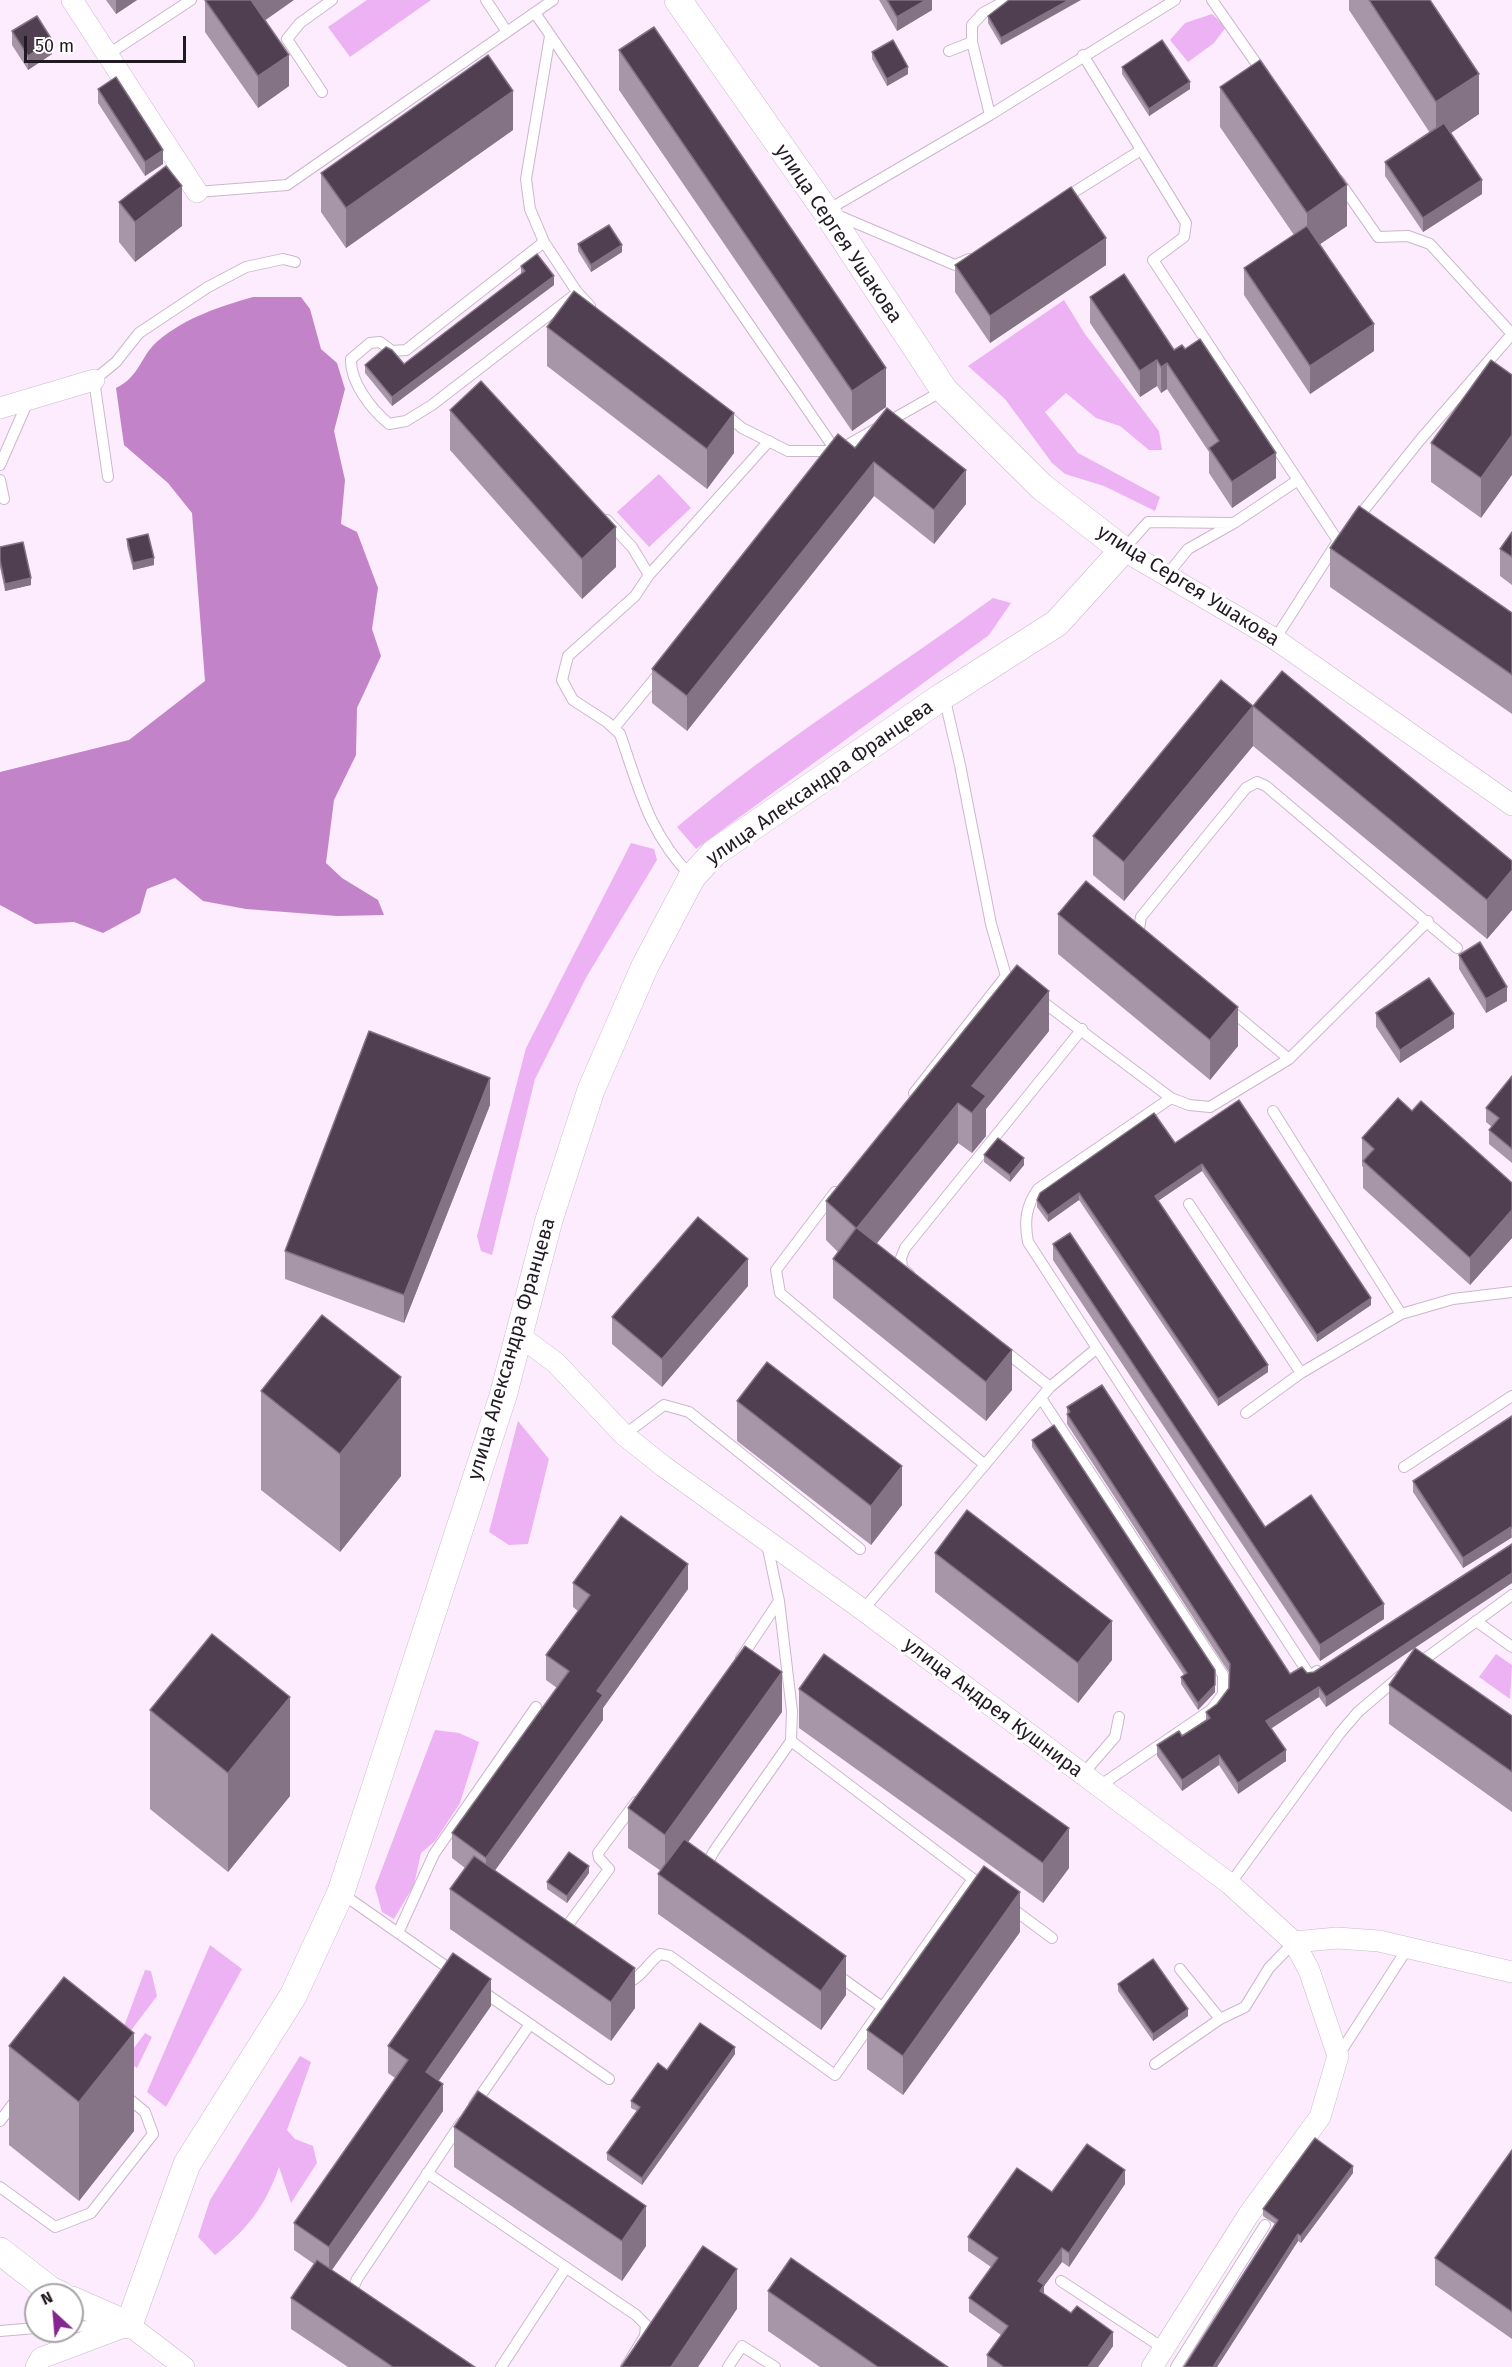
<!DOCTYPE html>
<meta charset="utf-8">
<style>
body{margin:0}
#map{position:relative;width:1512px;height:2367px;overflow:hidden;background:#fdecfe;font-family:"Fira Sans",sans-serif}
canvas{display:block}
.north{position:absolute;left:24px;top:2283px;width:60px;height:60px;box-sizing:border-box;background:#fff;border:2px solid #a7a3a7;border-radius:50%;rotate:334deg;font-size:16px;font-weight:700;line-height:24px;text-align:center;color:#221a22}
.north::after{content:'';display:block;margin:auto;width:21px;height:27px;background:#852690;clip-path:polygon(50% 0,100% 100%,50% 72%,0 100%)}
.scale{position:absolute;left:24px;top:36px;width:162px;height:27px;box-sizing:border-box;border:3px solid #221a22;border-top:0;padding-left:8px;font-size:18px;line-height:21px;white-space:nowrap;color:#221a22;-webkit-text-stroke:4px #fff;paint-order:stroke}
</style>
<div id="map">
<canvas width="1512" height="2367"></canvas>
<div class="north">N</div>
<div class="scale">50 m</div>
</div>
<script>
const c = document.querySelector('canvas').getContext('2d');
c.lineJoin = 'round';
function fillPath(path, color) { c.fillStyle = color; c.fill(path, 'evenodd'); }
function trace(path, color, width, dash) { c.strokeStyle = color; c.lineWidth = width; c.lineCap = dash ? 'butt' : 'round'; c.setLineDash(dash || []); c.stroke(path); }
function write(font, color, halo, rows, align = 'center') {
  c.font = font + ' "Fira Sans",sans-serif'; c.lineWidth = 6; c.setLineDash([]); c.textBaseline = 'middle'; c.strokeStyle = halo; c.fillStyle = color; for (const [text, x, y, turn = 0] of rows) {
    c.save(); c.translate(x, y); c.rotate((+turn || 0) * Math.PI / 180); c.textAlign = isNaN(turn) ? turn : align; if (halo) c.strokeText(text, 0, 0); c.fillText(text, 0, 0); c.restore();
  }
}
fillPath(new Path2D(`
 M367,0H431L350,57L328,27Z
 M1212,14L1226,27L1214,43L1188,62L1170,40L1185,23Z
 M1064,300L1085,334L1159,431L1162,450H1149L1120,426L1096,418L1066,393L1045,412L1078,453L1160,497L1155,511L1104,486L1065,474L1052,463L1005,399L968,366Z
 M659,474L691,508L649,547L617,512Z
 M993,598L1011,603L989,635L696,849L677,827C777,743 887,675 993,598Z
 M631,843L654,849L657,860L587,976L535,1079L492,1255L481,1251L477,1236L526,1048Z
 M518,1421L549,1459L528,1544L509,1545L489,1532Z
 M1496,1654L1512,1665L1510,1699L1479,1677Z
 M435,1730L459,1733L479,1742L460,1803L435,1841L421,1853L414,1885L394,1919L382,1912L375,1887Z
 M210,1945L242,1969L166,2107L147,2092Z
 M145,1970L151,1971L157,1996L114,2053Z
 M145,2033L152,2037L137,2068L125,2060Z
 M300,2056L311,2062L287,2130L295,2139L313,2146L317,2163L291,2203L279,2167C266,2205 247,2230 215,2255L198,2237L210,2200Z`), '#edb2f3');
fillPath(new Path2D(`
 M253,297H301L310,309L321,349L337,363L345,389L334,431L345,480L341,524L357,532L378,588L372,629L381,656L357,708L356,755L334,800L326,863L342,878L378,900L384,915L337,916L246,909L203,901L175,878L147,889L140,913L103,933L74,922L35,924L0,905V772L129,740L205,681L192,513L168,483L124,445L116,388C140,377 141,354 159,340C185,318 221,306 253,297Z`), '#c283c9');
const service = new Path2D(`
 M486,0L507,32
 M1212,0L1263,73
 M535,13L836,451
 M550,36L526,179L530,209L544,242L577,292L590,306
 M949,51L972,42
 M107,55L191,0
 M1083,55L1186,223L1184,237L1153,260L1338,541
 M322,92L287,39L300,23L332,0
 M990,115L972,42V25L983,13L1007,0
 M1339,181L1378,237L1408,236L1430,244L1512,334
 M197,192L287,185L553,0
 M1063,199L1141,150
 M826,211L990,115L1175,0
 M837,215L955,265L969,259
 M544,242L406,350L392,351L380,342L370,343L351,359C350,382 371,409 389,424L406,421L432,405L577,293
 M724,413L742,428L788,451H836
 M837,451L944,390
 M0,465L28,401
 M108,477L94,380L116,362L139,333L208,287L246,267L283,259L295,262
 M0,480L4,499
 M607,520L632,547L649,575L635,596L568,656L562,680L573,700L607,722L620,734C639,788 649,834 691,876
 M1356,520L1420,440L1512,334
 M1123,550L1148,522L1234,523
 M649,575L769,441
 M1167,575L1188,549L1234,523L1298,480
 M1275,639L1338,541
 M944,696L960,765L991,924L1006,976L1019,985
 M614,728L661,671
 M1140,937L1138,934L1141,917L1246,788L1257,782L1266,786L1457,948
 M1039,999L1171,1098L1189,1105L1210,1107L1289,1059L1428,921
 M1229,1009L1289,1059
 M914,1093L1006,976
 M1171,1098L1038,1189C1026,1206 1024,1221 1028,1242L1310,1676L1317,1671
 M1273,1111L1401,1314
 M835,1192L776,1270L780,1293L985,1465
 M1189,1204L1301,1373
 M909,1274L902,1268L901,1258L905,1248L1082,1029
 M1050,1387L1096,1349
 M1041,1398L1223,1675V1694L1211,1710L1098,1787
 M1246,1413L1301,1373L1401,1314L1453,1299L1512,1292
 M624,1435L664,1405L689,1412L860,1549
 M1404,1467L1512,1396
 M863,1610L1050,1387L1001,1348
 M1476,1621L1512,1647
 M741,1658L779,1601
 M1418,1664L1512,1595
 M791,1741L977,1882
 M1082,1775L1115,1737L1119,1717
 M705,1868L714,1851L791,1741L792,1711L779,1601L767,1544
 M1230,1884L1340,1733L1358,1712L1400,1676
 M341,1893L454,1972
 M1009,1906L1052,1938
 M398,1933L434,1854L536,1707
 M562,1933L609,1869L599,1858L598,1853L636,1802
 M1180,1969L1220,2019
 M836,1974L882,2007
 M623,1978L631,1981C642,1976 649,1962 660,1954L670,1956L835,2075L973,1879
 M530,2024L609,2079
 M1338,2056L1409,1946
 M1155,2064L1220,2019L1245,2007L1269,1968L1294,1942
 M474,2105L530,2024L479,1989
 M0,2121L16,2100
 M427,2173L636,2315L646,2325L645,2336L626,2367
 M0,2187L55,2227L91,2213L153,2134L145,2112L123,2094
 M1061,2281L1163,2348
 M353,2297L352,2291L357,2279L461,2123
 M72,2327L110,2325
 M0,2331L36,2328
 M501,2367L565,2269
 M728,2367L742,2346L775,2367
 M1176,2367L1265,2225`);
const minor = new Path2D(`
 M72,0L197,192
 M0,408L94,380
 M1123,550L1275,639L1512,805
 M520,1336L556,1363L624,1435L663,1466L863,1610L1230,1884L1294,1942L1309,1970L1338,2056L1320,2117L1249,2214L1152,2367
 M1294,1942L1337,1938L1379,1941L1512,1972
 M36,2367L41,2358L129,2325L184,2367`);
const tertiary = new Path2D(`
 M0,2251L50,2290L61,2295
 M72,2300L129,2325L187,2164L293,1996L341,1892L503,1396L549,1220L591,1090L645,966L692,877L714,853L943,696L1057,623L1123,550L1042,487L944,390L826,211L678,0`);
trace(service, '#cbb7cd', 12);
trace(minor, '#cbb7cd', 22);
trace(tertiary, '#cbb7cd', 28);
trace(service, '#fff', 10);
trace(minor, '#fff', 21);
trace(tertiary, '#fff', 27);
fillPath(new Path2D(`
 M106,0H137L116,14Z
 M205,0L265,20L289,86L258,108L205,32Z
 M879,0H932V10L897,31Z
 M1009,0L1001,45L988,23V16Z
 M1349,0H1430L1479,114L1451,133L1482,194L1423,232L1385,176V162L1430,133L1349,10Z
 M12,31L52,54L28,70L12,45Z
 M619,50L886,407L852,431L619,90Z
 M872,52L908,74L887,86L872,59Z
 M1122,67L1190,89L1149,116L1122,74Z
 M1220,87L1347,226L1320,244L1374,351L1310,394L1244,295V268L1294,235L1220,127Z
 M98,89L163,164L145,176L98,103Z
 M513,130L346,248L321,212V173Z
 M119,202L182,226L135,262L119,242Z
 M578,244L622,252L591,272L578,251Z
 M955,265H1106L990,343L955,292Z
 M521,266L554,285L392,406L365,373V365L404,364L521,274Z
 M1090,297L1174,350L1276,478L1232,508L1209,473V452L1167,389L1161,393L1157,386L1140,397L1090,323Z
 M547,327L734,453L707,489L547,366Z
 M1491,360L1481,518L1431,482V443Z
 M450,410L616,567L582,599L450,450Z
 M855,448L966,504L934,544L874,496L687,731L652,703V669Z
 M1512,532V585L1500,576V549Z
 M127,539L154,565L133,570L127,546Z
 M0,547L31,585L5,591L0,567Z
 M1330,548L1512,613V714L1330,587Z
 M1253,706L1512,861V910L1487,939L1253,746L1124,901L1093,875V836Z
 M1058,914L1238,1046L1210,1080L1058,954Z
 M1459,955L1507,1001L1486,1013L1459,969Z
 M1376,1013L1454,1028L1400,1063L1376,1027Z
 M1049,1031L986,1109V1136L972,1153L958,1143L876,1243L1012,1390L986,1421L833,1298V1259L838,1252L826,1240V1201Z
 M1512,1076V1163L1489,1144V1130L1492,1127L1486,1122V1108Z
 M1239,1100L1371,1305L1317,1342L1202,1171L1158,1201L1268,1372L1218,1406L1079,1200L1048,1222L1037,1207V1200L1175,1143Z
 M490,1105L404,1323L285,1279V1251Z
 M1412,1111L1512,1183V1238L1470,1285L1363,1188V1167L1362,1166V1138Z
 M984,1155L1024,1165L1010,1182L984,1162Z
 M1053,1244L1265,1527L1384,1619L1320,1661L1053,1260Z
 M748,1286L662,1387L612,1344V1317Z
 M261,1391L401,1476L340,1552L261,1490Z
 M737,1401L902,1505L871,1545L737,1441Z
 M1067,1407L1290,1674L1314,1672L1512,1544V1583L1326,1707L1319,1697L1271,1728L1286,1761L1238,1794L1219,1765L1182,1791L1157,1756V1745L1182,1736L1206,1720V1712L1217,1704L1229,1688L1230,1674L1067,1424Z
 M1512,1416V1538H1511L1463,1568L1413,1492V1481Z
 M1032,1440L1215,1692L1198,1710L1181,1684V1677L1184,1675L1032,1447Z
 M935,1553L1112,1660L1078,1703L935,1592Z
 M573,1583L688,1589L603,1708V1720L495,1870L635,2008L611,2041L450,1929V1889L465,1868L452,1858V1833L557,1688L546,1680V1655L578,1611L573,1607Z
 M1389,1685L1512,1716V1812L1389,1724Z
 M799,1689L1069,1868L1043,1903L799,1728Z
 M150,1710L290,1796L228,1872L150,1809Z
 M782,1712L688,1842L846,1995L821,2030L658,1914V1874L661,1871L628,1848V1808Z
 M589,1873L567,1903L547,1889V1882Z
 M1020,1932L903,2095L867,2069V2030Z
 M1118,1984L1188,2016L1153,2041L1118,1991Z
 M491,2006L438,2081L443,2111L332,2270L475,2367H348L291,2329V2298L314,2264L294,2250V2223L395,2078L388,2073V2046Z
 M9,2046L134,2131L79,2201L9,2145Z
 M735,2054L642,2185L607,2160V2153L637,2111L631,2108V2101L667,2070Z
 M454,2127L646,2246L622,2281L454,2167Z
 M1512,2150V2339L1435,2285V2258Z
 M1353,2173L1301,2243L1298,2241L1217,2367H1184L1275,2224L1263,2216V2209Z
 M1125,2184L1069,2267L1062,2262L1044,2286V2294L1113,2346L1098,2367H987V2355L1001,2335L969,2312V2298L991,2267L968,2251V2237L1052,2192Z
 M768,2291L948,2367H820L768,2331Z`), '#a696a8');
fillPath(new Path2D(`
 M116,0H137L116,14Z
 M250,0H294L250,31Z
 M926,0H932V10L897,31V17Z
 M1069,0H1081L1001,45V38Z
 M52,40V54L28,70V56Z
 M289,55V86L258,108V76Z
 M908,67V74L887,86V79Z
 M1479,74V114L1436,143V102Z
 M1190,82V89L1149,116V109Z
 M513,91V130L346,248V208Z
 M163,150V164L145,176V162Z
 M1482,180V194L1423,232V218Z
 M1347,185V226L1307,253V213Z
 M182,186V226L135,262V222Z
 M1106,238V265L990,343V316Z
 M622,245V252L591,272V265Z
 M554,276V285L392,406V397Z
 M1374,324V351L1310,394V366Z
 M1157,360V386L1140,397V371Z
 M1167,363V389L1161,393V367Z
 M886,368V407L852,431V391Z
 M734,413V453L707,489V449Z
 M1512,435V475L1481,518V478Z
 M1276,453V478L1232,508V482Z
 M874,462V496L687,731V696Z
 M966,470V504L934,544V510Z
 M616,527V567L582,599V559Z
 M154,558V565L133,570V563Z
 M31,578V585L5,591V584Z
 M1253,706V746L1124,901V862Z
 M1512,870V910L1487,939V900Z
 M1507,987V1001L1486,1013V999Z
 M1049,991V1031L986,1109V1136L972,1153V1086Z
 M1238,1007V1046L1210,1080V1040Z
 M1454,1014V1028L1400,1063V1050Z
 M490,1078V1105L404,1323V1295Z
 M958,1103V1143L857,1268V1228Z
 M1024,1158V1165L1010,1182V1175Z
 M1202,1164V1171L1155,1203V1196Z
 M1079,1193V1200L1048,1222V1215Z
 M1512,1210V1238L1470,1285V1258Z
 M748,1259V1286L662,1387V1359Z
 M1371,1298V1305L1317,1342V1335Z
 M1012,1350V1390L986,1421V1382Z
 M1268,1365V1372L1218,1406V1399Z
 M401,1377V1476L340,1552V1454Z
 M902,1466V1505L871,1545V1506Z
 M1511,1527V1538L1463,1568V1558Z
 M688,1564V1589L603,1708V1720L486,1883V1858L597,1691Z
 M1512,1573V1583L1326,1707V1697Z
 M1384,1604V1619L1320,1661V1645Z
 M1112,1621V1660L1078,1703V1663Z
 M782,1672V1712L665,1874V1835Z
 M1215,1685V1692L1198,1710V1703Z
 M1319,1687V1697L1266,1732V1721Z
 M290,1697V1796L228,1872V1773Z
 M1286,1750V1761L1238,1794V1783Z
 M1219,1755V1765L1182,1791V1780Z
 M1069,1828V1868L1043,1903V1863Z
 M589,1866V1873L567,1903V1896Z
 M1020,1892V1932L903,2095V2056Z
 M846,1956V1995L821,2030V1991Z
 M635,1968V2008L611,2041V2002Z
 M491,1979V2006L426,2099V2072Z
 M1188,2009V2016L1153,2041V2034Z
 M134,2033V2131L79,2201V2102Z
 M735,2047V2054L642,2185V2178Z
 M443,2084V2111L329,2274V2247Z
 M1353,2166V2173L1301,2243V2236Z
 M1125,2170V2184L1069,2267V2253Z
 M646,2206V2246L622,2281V2241Z
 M1298,2234V2241L1217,2367H1213Z
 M1062,2248V2262L1044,2286V2299L1040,2305L1038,2281Z
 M737,2269V2309L698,2367H671Z
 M1113,2332V2346L1098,2367H1088Z`), '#847385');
const building = new Path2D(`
 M205,0H251L289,55L258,76Z
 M887,0H926L897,17Z
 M1009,0H1069L1001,38L988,16Z
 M1369,0H1430L1479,74L1436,102Z
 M37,16L52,40L28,56L12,31Z
 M654,27L886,368L852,391L619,50Z
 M893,40L908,67L887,79L872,52Z
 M1162,40L1190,82L1149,109L1122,67Z
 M488,55L513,91L346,208L321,173Z
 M1260,60L1347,185L1307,213L1220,87Z
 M116,77L163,150L145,162L98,89Z
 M1444,123L1482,180L1423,218L1385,162Z
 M166,166L182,186L135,222L119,202Z
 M1071,187L1106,238L990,316L955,265Z
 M609,225L622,245L591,265L578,244Z
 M1307,226L1374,324L1310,366L1244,268Z
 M537,254L554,276L392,397L365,365L386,347L392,350L404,364L525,271L521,266Z
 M1124,274L1174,350L1182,345L1185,349L1200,339L1276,453L1232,482L1209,448L1219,441L1167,363L1161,367L1157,360L1140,371L1090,297Z
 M574,291L734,413L707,449L547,327Z
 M1491,360L1512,375V435L1481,478L1431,443Z
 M481,381L616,527L582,559L450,410Z
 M887,408L966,470L934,510L874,462L687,696L652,669L838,434L855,448Z
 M1359,506L1512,613V675L1330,548Z
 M1512,532V557L1500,549Z
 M148,534L154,558L133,563L127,539Z
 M23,542L31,578L5,584L0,560V547Z
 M1282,671L1512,861V870L1487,900L1253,706Z
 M1221,680L1253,706L1124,862L1093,836Z
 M1086,881L1238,1007L1210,1040L1058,914Z
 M1480,942L1507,987L1486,999L1459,955Z
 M1017,965L1049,991L972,1086L986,1096L972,1113L958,1103L857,1228L1012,1350L986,1382L833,1259L856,1228L826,1201Z
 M1429,978L1454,1014L1400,1050L1376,1013Z
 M369,1031L490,1078L404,1295L285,1251Z
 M1512,1076V1149L1489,1130L1499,1118L1486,1108Z
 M1398,1098L1412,1111L1421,1101L1512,1183V1210L1470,1258L1363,1161L1374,1149L1362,1138Z
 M1239,1100L1371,1298L1317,1335L1202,1164L1155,1196L1268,1365L1218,1399L1079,1193L1048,1215L1037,1200L1040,1193L1154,1113L1175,1143Z
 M998,1138L1024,1158L1010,1175L984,1155Z
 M698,1217L748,1259L662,1359L612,1317Z
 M1070,1233L1265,1527L1311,1495L1384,1604L1320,1645L1053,1244Z
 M322,1315L401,1377L340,1454L261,1391Z
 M767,1362L902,1466L871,1506L737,1401Z
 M1102,1385L1290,1674L1302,1667L1307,1673L1314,1672L1512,1544V1573L1326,1697L1319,1687L1266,1721L1286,1750L1238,1783L1219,1755L1182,1780L1157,1745L1179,1731L1182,1736L1210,1718L1206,1712L1217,1704L1229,1688L1230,1664L1067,1414L1070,1412L1067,1407Z
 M1512,1416V1528L1511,1527L1463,1558L1413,1481Z
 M1054,1425L1215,1670V1685L1198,1703L1181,1677L1187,1673L1032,1440Z
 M967,1510L1112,1621L1078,1663L935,1553Z
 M621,1516L688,1564L597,1691L603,1695L486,1858L452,1833L569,1671L546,1655L590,1595L573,1583Z
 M212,1634L290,1697L228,1773L150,1710Z
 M745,1646L782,1672L665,1835L628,1808Z
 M1415,1648L1512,1716V1772L1389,1685Z
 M824,1654L1069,1828L1043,1863L799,1689Z
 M684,1839L846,1956L821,1991L658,1874Z
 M569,1852L589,1866L567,1896L547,1882Z
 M474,1856L635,1968L611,2002L450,1889Z
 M984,1866L1020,1892L903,2056L867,2030Z
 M453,1953L491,1979L426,2072L443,2084L329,2247L294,2223L408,2060L388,2046Z
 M1153,1959L1188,2009L1153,2034L1118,1984Z
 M64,1977L134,2033L79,2102L9,2046Z
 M700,2023L735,2047L642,2178L607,2153L640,2107L631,2101L658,2063L667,2070Z
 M478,2091L646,2206L622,2241L454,2127Z
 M1315,2138L1353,2166L1301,2236L1298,2234L1213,2367H1184L1278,2220L1263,2209Z
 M1087,2144L1125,2170L1069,2253L1062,2248L1038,2281L1044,2285L1040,2291L1071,2313L1077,2306L1113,2332L1088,2367H1004L987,2355L1008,2326L969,2298L998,2258L968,2237L1017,2168L1052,2192Z
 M1512,2150V2312L1435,2258Z
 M703,2246L737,2269L671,2367H621Z
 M791,2258L948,2367H878L768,2291Z
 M317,2260L475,2367H393L291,2298Z`);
fillPath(building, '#503f51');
trace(building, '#847385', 1.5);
write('20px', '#221a22', '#fff', [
 ["улица Сергея Ушакова",838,234,56],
 ["улица Сергея Ушакова",1188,586,32],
 ["улица Александра Францева",820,783,-35],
 ["улица Александра Францева",512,1349,-74],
 ["улица Андрея Кушнира",993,1708,37]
]);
</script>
